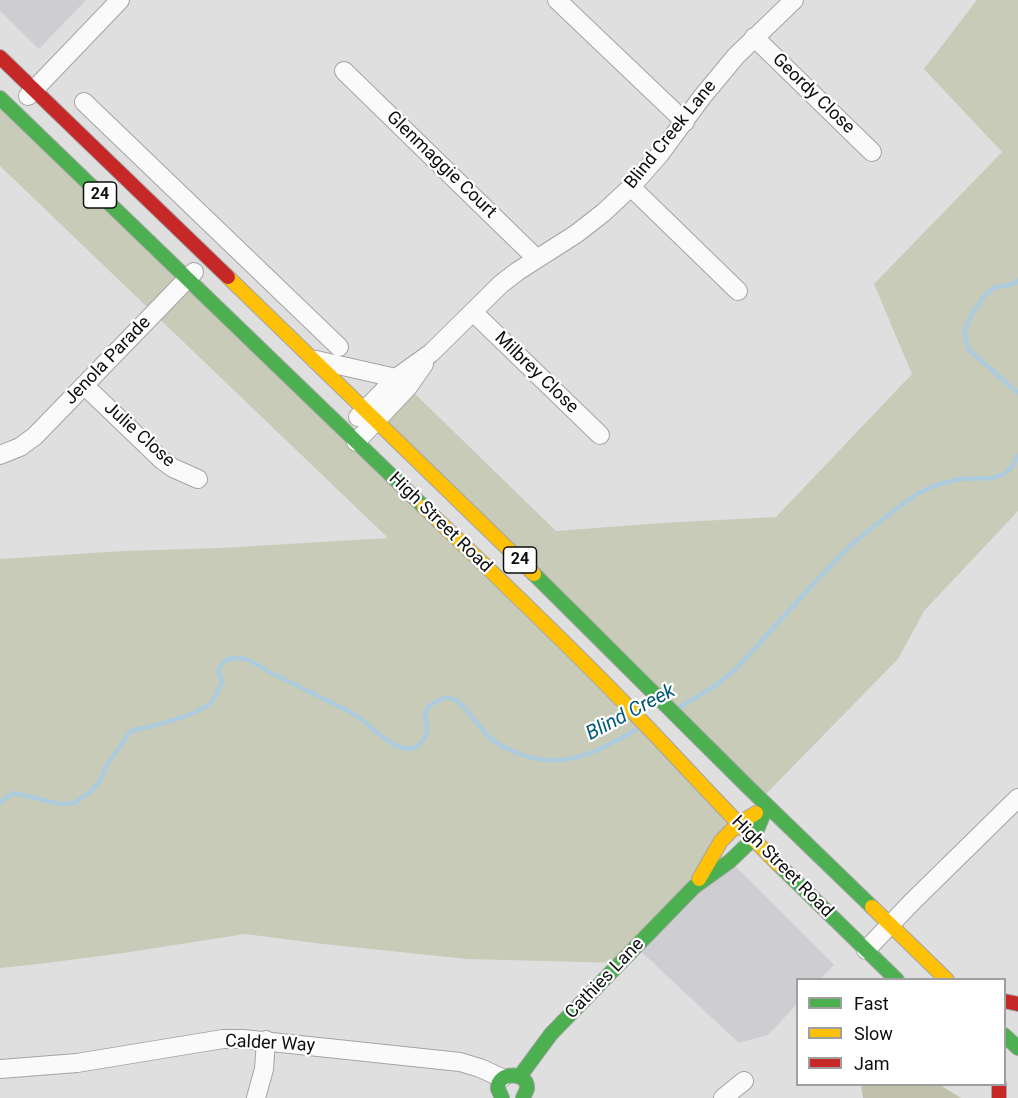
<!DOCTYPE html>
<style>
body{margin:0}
#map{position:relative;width:1018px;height:1098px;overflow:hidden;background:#dfdfe0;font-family:Roboto,sans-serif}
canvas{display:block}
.legend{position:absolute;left:796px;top:978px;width:210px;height:108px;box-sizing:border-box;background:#fff;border:2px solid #9f9f9f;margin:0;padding:8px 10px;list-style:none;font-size:18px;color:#0e0e0e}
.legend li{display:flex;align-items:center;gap:12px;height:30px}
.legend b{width:30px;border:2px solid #9f9f9f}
</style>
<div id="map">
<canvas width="1018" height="1098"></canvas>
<ul class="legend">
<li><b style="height:8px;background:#4caf50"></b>Fast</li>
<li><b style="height:8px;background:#ffc107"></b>Slow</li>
<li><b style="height:8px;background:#c62828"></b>Jam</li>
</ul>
</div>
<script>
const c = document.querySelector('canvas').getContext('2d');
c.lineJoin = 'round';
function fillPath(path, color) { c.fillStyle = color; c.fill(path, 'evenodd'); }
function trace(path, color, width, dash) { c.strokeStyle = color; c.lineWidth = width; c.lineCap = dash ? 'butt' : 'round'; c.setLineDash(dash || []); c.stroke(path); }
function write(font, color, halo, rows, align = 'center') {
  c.font = font + ' Roboto,sans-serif'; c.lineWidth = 4.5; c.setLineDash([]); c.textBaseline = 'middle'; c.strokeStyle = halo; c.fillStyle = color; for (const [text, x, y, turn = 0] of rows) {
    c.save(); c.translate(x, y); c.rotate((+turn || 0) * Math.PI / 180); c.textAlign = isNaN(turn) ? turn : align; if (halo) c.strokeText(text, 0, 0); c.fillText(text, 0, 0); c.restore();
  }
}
fillPath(new Path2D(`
 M0,0H86L39,49L0,11Z
 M730,861L834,965L820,979L798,980L797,1004L768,1035L739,1043L636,947Z`), '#ceced2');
fillPath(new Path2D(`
 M977,0H1018V511L924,611L898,659L761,799L376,421L408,387L556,531L662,523L776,517L912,374L874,284L1002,152L924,69Z
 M0,98L738,824L621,963L467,959L323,944L245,934L123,953L39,964L0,968V559L124,551L221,548L388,538L0,166Z`), '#c8cbb7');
fillPath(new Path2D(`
 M861,1085H940L961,1098H863Z`), '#bfc1ab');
trace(new Path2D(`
 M1018,280C1008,289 1000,283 991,290C982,297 967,320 965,331C964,338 967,344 969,350L1018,393
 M680,707L715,686L737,668L815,582L851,545L888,515L917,494L933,486L959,479L992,478L1004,474L1011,468L1018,455
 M0,803L3,800L14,793L60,804L75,803L90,792L100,781L106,766L131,731C151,726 201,716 214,699C217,694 219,687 222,682L218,669L227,659C231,659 237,658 241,658C250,659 261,667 269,672C290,682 310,692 330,702C340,707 350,711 358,717C371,726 388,745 403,748C417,751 426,741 427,728C427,724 424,718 425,714C427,705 442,696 451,698C463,701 479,728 489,737C498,745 509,750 520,754C566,771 597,751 636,730`), '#accbdc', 4.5);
const street = new Path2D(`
 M557,0L685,122
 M754,37L872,152
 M344,71L537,259
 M28,96L120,0
 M84,102L339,347
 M631,187L738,291
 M473,312L600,435
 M316,360L396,378
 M85,386L162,460L173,468L198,479
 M358,417L396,378L431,353L501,284L518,271L576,234L603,213L631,187L660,154L702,97L736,56L794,0
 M356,442L408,387L424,364
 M0,455L20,447L35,436L194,272
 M866,950L912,902L1018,798
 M0,1069L77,1063L223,1039H243L460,1062L480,1068L502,1078
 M256,1098L264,1069L266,1040
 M723,1098L744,1081`);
const fast = new Path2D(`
 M0,98L424,507
 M534,574L748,787L872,907
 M779,865L897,980
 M1004,1035L1018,1048
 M520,1076L551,1034L694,887L730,861L753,839L767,806
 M502,1098C501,1095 499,1092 498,1089C496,1071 529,1071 527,1089C526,1092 524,1095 523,1098`);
const slow = new Path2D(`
 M228,277L534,574
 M424,507C495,575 567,643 635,714C683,764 730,816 779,865
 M699,879L721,841L738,824L756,813
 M872,907L947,980`);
const jam = new Path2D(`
 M0,57L228,277
 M1004,1001L1018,1004
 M999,1084V1098`);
trace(street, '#a4a4a5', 20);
trace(fast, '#a4a4a5', 16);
trace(slow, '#a4a4a5', 16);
trace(jam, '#a4a4a5', 16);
trace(street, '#fafafa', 18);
trace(fast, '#4caf50', 14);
trace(slow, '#ffc107', 14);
trace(jam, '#c62828', 14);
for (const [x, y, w] of [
 [100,195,33],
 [520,560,33]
]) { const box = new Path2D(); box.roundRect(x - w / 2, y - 13, w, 26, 4.5); c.fillStyle = '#fff'; c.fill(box); trace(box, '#0e0e0e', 1.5); }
write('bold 16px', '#0e0e0e', null, [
 ["24",100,195],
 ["24",520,560]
]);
write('18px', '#0e0e0e', '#fff', [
 ["Geordy Close",813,94,44],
 ["Blind Creek Lane",671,135,-51],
 ["Glenmaggie Court",441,165,44],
 ["Jenola Parade",108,361,-46],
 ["Milbrey Close",536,373,44],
 ["Julie Close",139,435,42],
 ["High Street Road",440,523,44],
 ["High Street Road",782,867,45],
 ["Cathies Lane",605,979,-46],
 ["Calder Way",270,1044,3]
]);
write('italic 20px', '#005979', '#fff', [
 ["Blind Creek",631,713,-28]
]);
</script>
